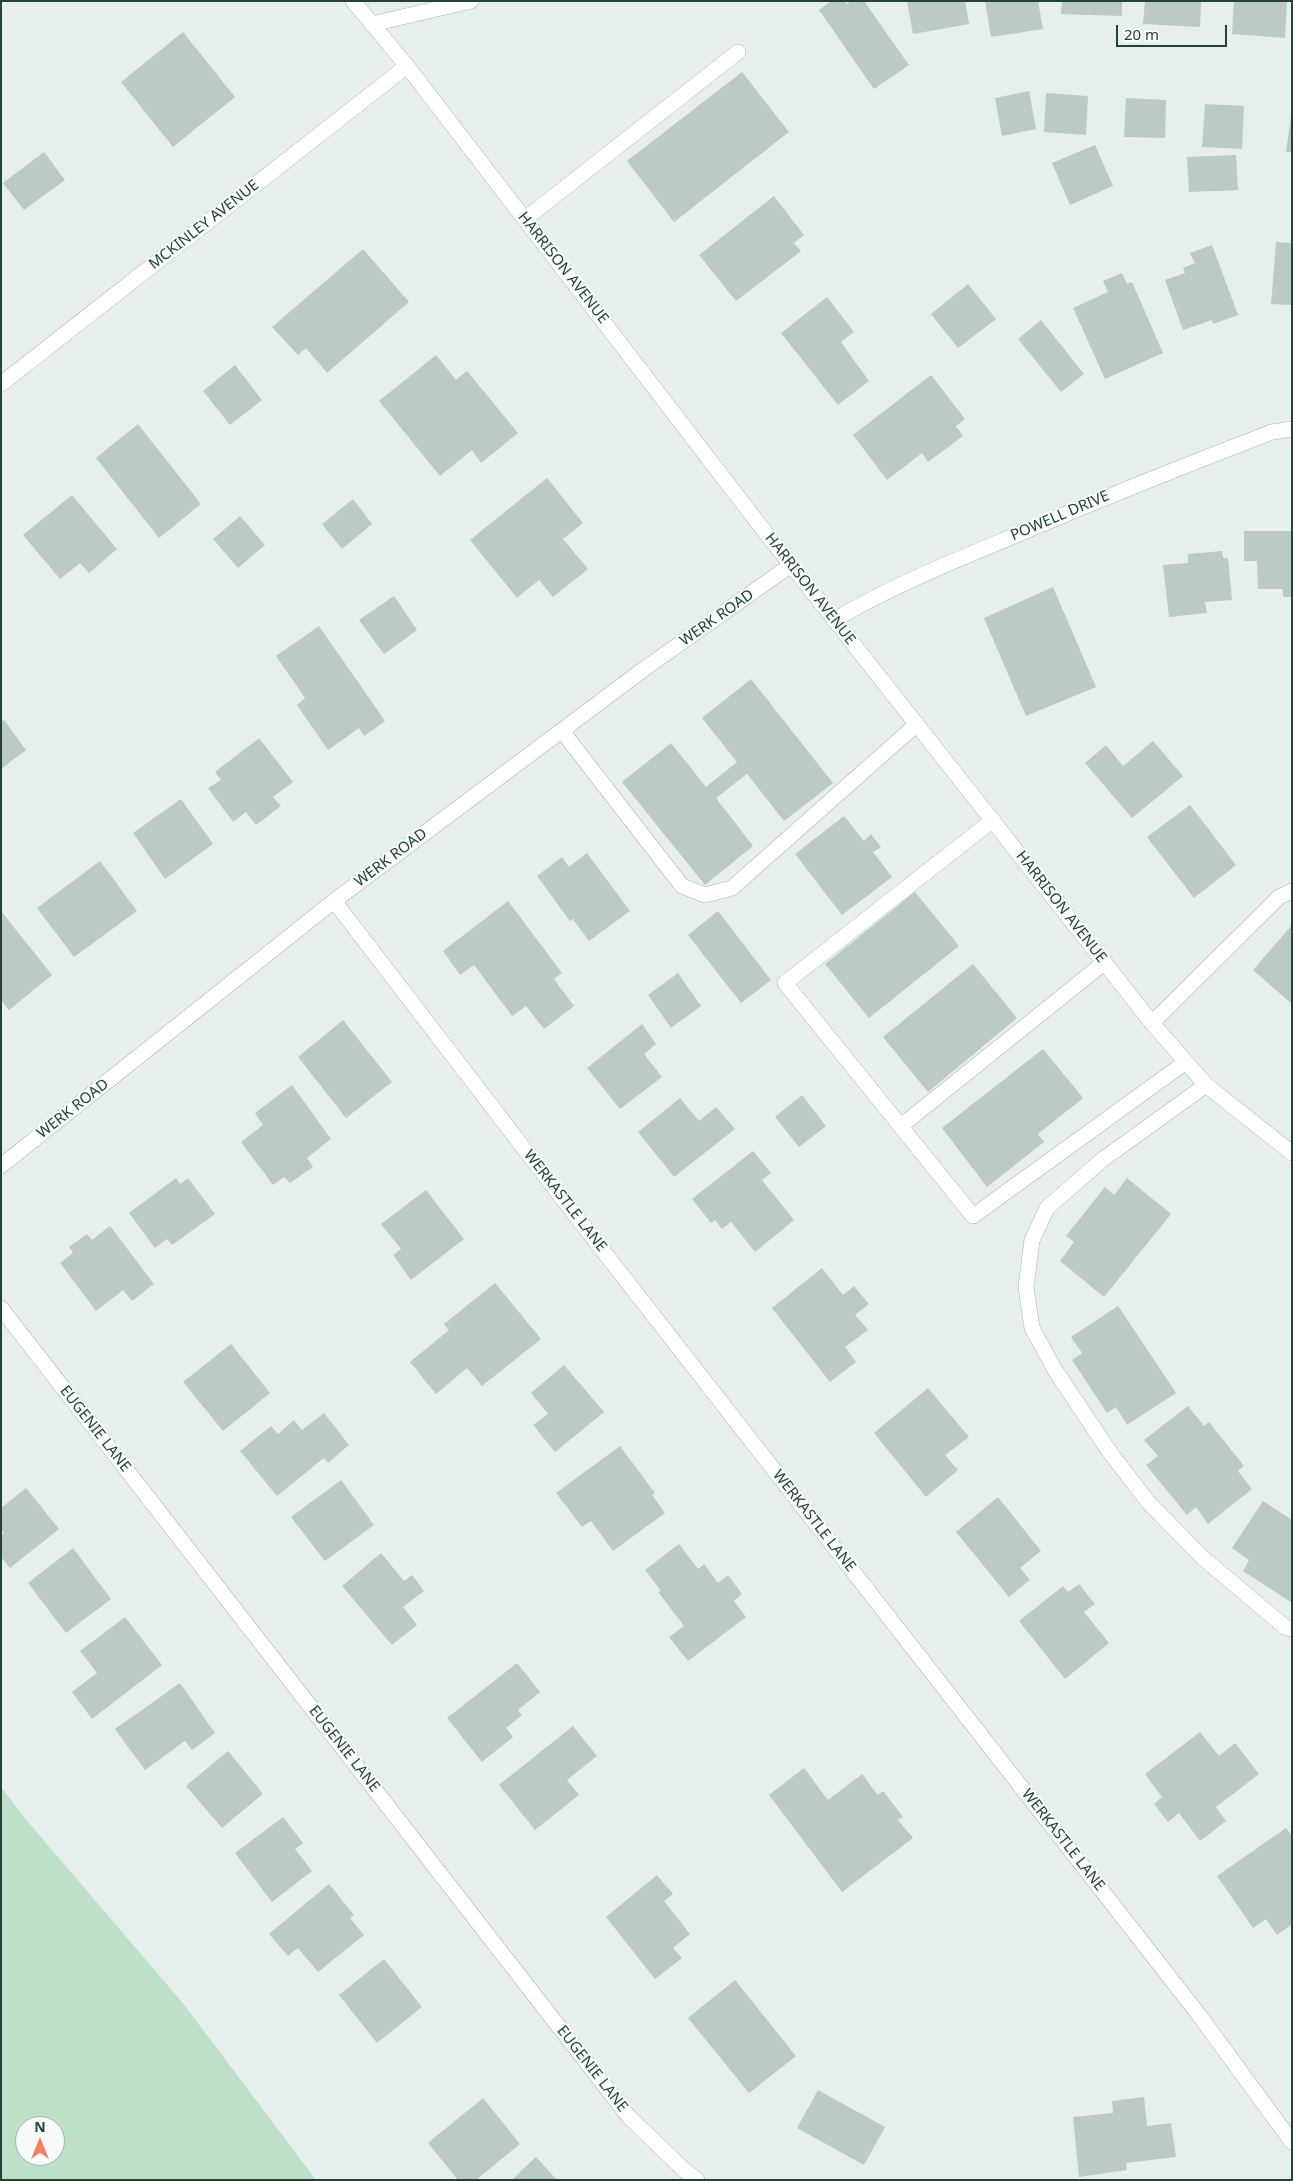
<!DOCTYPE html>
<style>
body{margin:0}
#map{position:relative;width:1293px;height:2181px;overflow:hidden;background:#e6efeb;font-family:"Noto Sans",sans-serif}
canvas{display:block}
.frame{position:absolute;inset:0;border:2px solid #24423a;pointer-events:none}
.north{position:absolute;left:15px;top:2116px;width:50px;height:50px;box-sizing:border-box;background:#f7fbf9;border:1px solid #a3b1ad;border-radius:50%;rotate:0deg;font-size:14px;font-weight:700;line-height:20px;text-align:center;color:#24423a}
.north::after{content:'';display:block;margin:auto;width:18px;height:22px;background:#f4845f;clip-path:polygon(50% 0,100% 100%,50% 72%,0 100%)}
.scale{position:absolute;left:1116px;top:25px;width:111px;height:22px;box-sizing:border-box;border:2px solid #24423a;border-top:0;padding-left:6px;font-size:15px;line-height:18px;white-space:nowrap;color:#24423a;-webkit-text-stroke:4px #f7fbf9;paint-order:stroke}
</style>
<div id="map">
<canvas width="1293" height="2181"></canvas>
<div class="frame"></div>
<div class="north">N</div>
<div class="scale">20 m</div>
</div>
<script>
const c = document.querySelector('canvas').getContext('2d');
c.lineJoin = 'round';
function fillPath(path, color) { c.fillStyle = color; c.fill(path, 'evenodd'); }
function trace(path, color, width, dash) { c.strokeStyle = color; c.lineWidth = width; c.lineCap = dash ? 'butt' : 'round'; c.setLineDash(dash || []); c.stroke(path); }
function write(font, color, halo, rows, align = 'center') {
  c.font = font + ' "Noto Sans",sans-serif'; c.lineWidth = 4; c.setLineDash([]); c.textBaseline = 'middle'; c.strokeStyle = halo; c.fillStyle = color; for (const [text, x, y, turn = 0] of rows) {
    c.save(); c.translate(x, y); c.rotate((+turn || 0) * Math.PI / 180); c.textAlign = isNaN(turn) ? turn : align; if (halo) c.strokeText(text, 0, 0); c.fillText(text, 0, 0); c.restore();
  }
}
fillPath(new Path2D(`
 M1,1787L22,1815L182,2002L316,2180H1ZM25,2126H55V2156H25Z`), '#bfe0c8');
fillPath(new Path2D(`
 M831,1H845L847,4L851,1H864L909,65L874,89L819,10Z
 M907,1H965L969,24L913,34Z
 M985,1H1038L1043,29L991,37Z
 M1062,1H1122V16L1061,14Z
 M1145,1H1201L1200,27L1143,24Z
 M1234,1H1287L1285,38L1232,34Z
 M183,32L235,97L173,147L121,82Z
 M742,72L789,132L674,222L627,161Z
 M1029,91L1036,129L1002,136L995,98Z
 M1046,93L1088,96L1086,135L1044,132Z
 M1126,98L1166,100L1165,138L1124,137Z
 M1205,104L1244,106L1242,149L1202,147Z
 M1291,117H1292V152H1286Z
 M1095,145L1113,186L1070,205L1052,163Z
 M44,152L65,180L24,210L3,183Z
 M1236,155L1238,190L1189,192L1187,157Z
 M774,196L804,235L794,243L801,251L736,301L699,255Z
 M1276,242L1292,243V305L1271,304Z
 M1212,245L1238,315L1213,324L1212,320L1183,330L1165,280L1185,273L1183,268L1195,263L1190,253Z
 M363,249L409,302L327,373L306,348L298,355L272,327Z
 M1122,273L1127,284L1132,282L1163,353L1105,379L1073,308L1108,292L1103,281Z
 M968,284L996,319L958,348L931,314Z
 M827,297L854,332L841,342L869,381L838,405L781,333Z
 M1041,320L1084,374L1061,392L1018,339Z
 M436,355L456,380L467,371L518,433L481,463L472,450L440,476L379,401Z
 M235,365L262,400L230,425L203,391Z
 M931,375L965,419L956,426L963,436L928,462L922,453L887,480L853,435Z
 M138,424L201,504L159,538L96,458Z
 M547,478L583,523L563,539L588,569L553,597L539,580L517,598L470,540Z
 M72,495L117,549L89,573L80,563L60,579L23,535Z
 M353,499L372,524L342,549L322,524Z
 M240,516L265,545L238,568L213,539Z
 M1244,531H1292V597H1283V589H1258L1257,561H1244Z
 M1222,551L1223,558H1228L1232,600L1205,602L1207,613L1169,617L1163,565L1188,563V554Z
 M1053,587L1096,687L1026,716L984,618Z
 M394,596L417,630L384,654L359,620Z
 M319,626L385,721L364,736L359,728L328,750L297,705L305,698L276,656Z
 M751,679L833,783L784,821L747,774L716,798L753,846L705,885L622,782L671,743L706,787L737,762L702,718Z
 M4,720L26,750L1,769V722Z
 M259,738L293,782L273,797L281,806L256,825L246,812L233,822L208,788L221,780L215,772Z
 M1153,741L1183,776L1132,818L1085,763L1106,745L1123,766Z
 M181,799L213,844L165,879L133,833Z
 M1190,805L1236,865L1194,898L1147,837Z
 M844,816L864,841L871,834L881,847L873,852L892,877L842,915L795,854Z
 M587,853L630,911L589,941L573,919L570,921L537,876L562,857L569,867Z
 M100,861L137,911L74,957L37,908Z
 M915,892L959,946L869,1018L825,964Z
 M508,901L562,973L554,979L574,1006L544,1029L526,1006L512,1016L474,965L460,975L443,951Z
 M1,911L52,975L9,1010L1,1000Z
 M718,911L771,980L741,1003L688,935Z
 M1292,925V1004L1253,970Z
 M973,964L1017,1018L928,1092L883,1037Z
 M678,973L701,1006L671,1028L648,995Z
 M343,1020L392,1082L346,1118L298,1057Z
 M642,1024L656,1044L644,1054L662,1077L620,1109L587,1068Z
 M1043,1049L1083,1098L1038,1134L1044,1142L987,1187L942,1128Z
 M292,1085L331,1139L307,1158L313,1167L290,1183L284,1177L273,1185L241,1142L263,1125L255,1113Z
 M802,1095L826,1126L799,1147L775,1117Z
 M680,1098L699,1121L716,1107L735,1129L674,1177L638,1132Z
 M753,1151L771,1173L762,1180L794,1220L755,1252L731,1222L722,1229L715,1220L711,1223L692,1199Z
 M176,1178L180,1184L188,1178L215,1214L172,1245L167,1239L155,1248L129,1213Z
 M1127,1178L1171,1214L1104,1297L1060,1261L1074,1242L1066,1236L1105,1187L1114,1195Z
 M426,1190L464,1239L411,1280L393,1255L401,1249L381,1224Z
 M110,1226L154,1284L132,1301L123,1290L96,1311L60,1263L73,1253L69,1247L87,1234L92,1240Z
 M822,1268L843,1295L854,1286L869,1304L855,1315L868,1330L845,1347L856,1362L830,1382L772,1308Z
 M495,1283L541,1339L482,1386L467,1368L436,1394L410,1362L449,1330L444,1324Z
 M1118,1306L1176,1393L1127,1425L1116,1407L1107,1413L1072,1360L1082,1353L1071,1337Z
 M231,1344L270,1393L223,1431L183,1382Z
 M564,1365L604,1412L555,1452L533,1425L548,1414L531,1393Z
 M928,1388L969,1437L945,1455L958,1470L926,1497L874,1433Z
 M1188,1406L1204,1426L1209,1422L1244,1466L1238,1471L1252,1489L1208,1524L1196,1507L1187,1515L1146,1465L1158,1456L1144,1440Z
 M324,1413L349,1445L328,1463L324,1458L277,1496L240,1451L271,1426L278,1434L294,1420L302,1430Z
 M620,1446L655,1493L652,1495L665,1513L613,1551L591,1521L582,1527L556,1493Z
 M341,1480L374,1525L325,1561L291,1517Z
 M26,1488L59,1529L10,1568L1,1557V1536L4,1533L1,1530V1508Z
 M998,1497L1041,1551L1020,1568L1030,1580L1009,1597L956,1532Z
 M1263,1501L1292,1520V1603L1243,1571L1249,1560L1232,1548Z
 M679,1544L698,1569L704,1564L718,1583L728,1575L742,1594L734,1601L746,1617L688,1661L669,1637L684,1626L658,1592L661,1591L645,1570Z
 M73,1548L111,1599L66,1633L28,1583Z
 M381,1553L404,1581L412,1575L424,1591L403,1607L417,1625L392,1645L342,1586Z
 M1079,1584L1095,1604L1084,1612L1109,1643L1065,1679L1019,1621L1063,1586L1068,1592Z
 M125,1617L162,1665L92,1719L72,1692L97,1673L80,1651Z
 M517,1663L540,1692L518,1710L522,1715L506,1728L513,1737L482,1762L447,1718Z
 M180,1683L215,1733L192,1750L185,1741L145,1770L115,1729Z
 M573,1726L597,1756L567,1780L579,1795L535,1830L499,1785Z
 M1200,1732L1219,1756L1235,1743L1259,1774L1216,1807L1226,1821L1200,1841L1179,1813L1168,1822L1154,1804L1162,1797L1145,1774Z
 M228,1751L263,1794L222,1828L186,1786Z
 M804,1768L828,1800L862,1774L878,1795L883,1791L903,1817L898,1820L913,1838L842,1892L769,1795Z
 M283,1817L303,1843L295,1849L312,1871L272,1902L235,1853Z
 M1286,1828L1292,1836V1924L1277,1935L1266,1919L1253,1928L1217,1876Z
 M657,1875L673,1894L664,1901L690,1934L673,1948L682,1958L655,1979L606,1917Z
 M329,1884L354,1915L350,1918L364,1935L318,1972L298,1948L288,1956L269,1934Z
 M384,1959L422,2007L377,2043L339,1995Z
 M735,1980L796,2056L749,2093L688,2018Z
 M818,2090L885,2127L864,2165L797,2128Z
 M1144,2097L1147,2126L1171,2123L1176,2157L1126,2163L1127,2170L1079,2177L1073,2117L1113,2113L1112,2101Z
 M483,2098L520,2144L476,2180H458L428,2143Z
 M536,2157L557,2180H512L521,2171Z`), '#bbcac4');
const lane = new Path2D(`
 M525,219L738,52
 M562,731L682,886L705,895L732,888L917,724
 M993,820L785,983L973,1216L1186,1062
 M1152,1023L1279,897L1292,891
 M1206,1085L1102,1160L1047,1208L1032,1240L1026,1287L1032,1328L1055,1370L1109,1451L1148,1502L1203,1558L1285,1627L1292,1629
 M901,1126L1105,962`);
const street = new Path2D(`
 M372,24L471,1
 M1,384L407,66
 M834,620C890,587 949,563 1009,538C1096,501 1183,466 1272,432L1292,429
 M334,901L572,1211L1199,2015L1292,2142
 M1,1308L629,2117L683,2169L697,2180`);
const secondary = new Path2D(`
 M353,1L407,66L758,523L1152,1023L1206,1085L1292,1153
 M1,1166L334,901L644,669L791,565`);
trace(lane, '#a8b8b2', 16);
trace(street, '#a8b8b2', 16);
trace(secondary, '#a4bbb3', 16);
trace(lane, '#fff', 15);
trace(street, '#fff', 15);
trace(secondary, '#fff', 15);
write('15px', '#24423a', '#f7fbf9', [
 ["MCKINLEY AVENUE",204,225,-38],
 ["HARRISON AVENUE",563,268,52],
 ["POWELL DRIVE",1060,516,-23],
 ["HARRISON AVENUE",810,589,52],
 ["WERK ROAD",717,618,-35],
 ["WERK ROAD",391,858,-37],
 ["HARRISON AVENUE",1061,907,52],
 ["WERK ROAD",73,1109,-38],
 ["WERKASTLE LANE",565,1201,52],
 ["EUGENIE LANE",95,1429,52],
 ["WERKASTLE LANE",814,1521,52],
 ["EUGENIE LANE",344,1749,52],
 ["WERKASTLE LANE",1063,1840,52],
 ["EUGENIE LANE",592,2069,52]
]);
</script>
